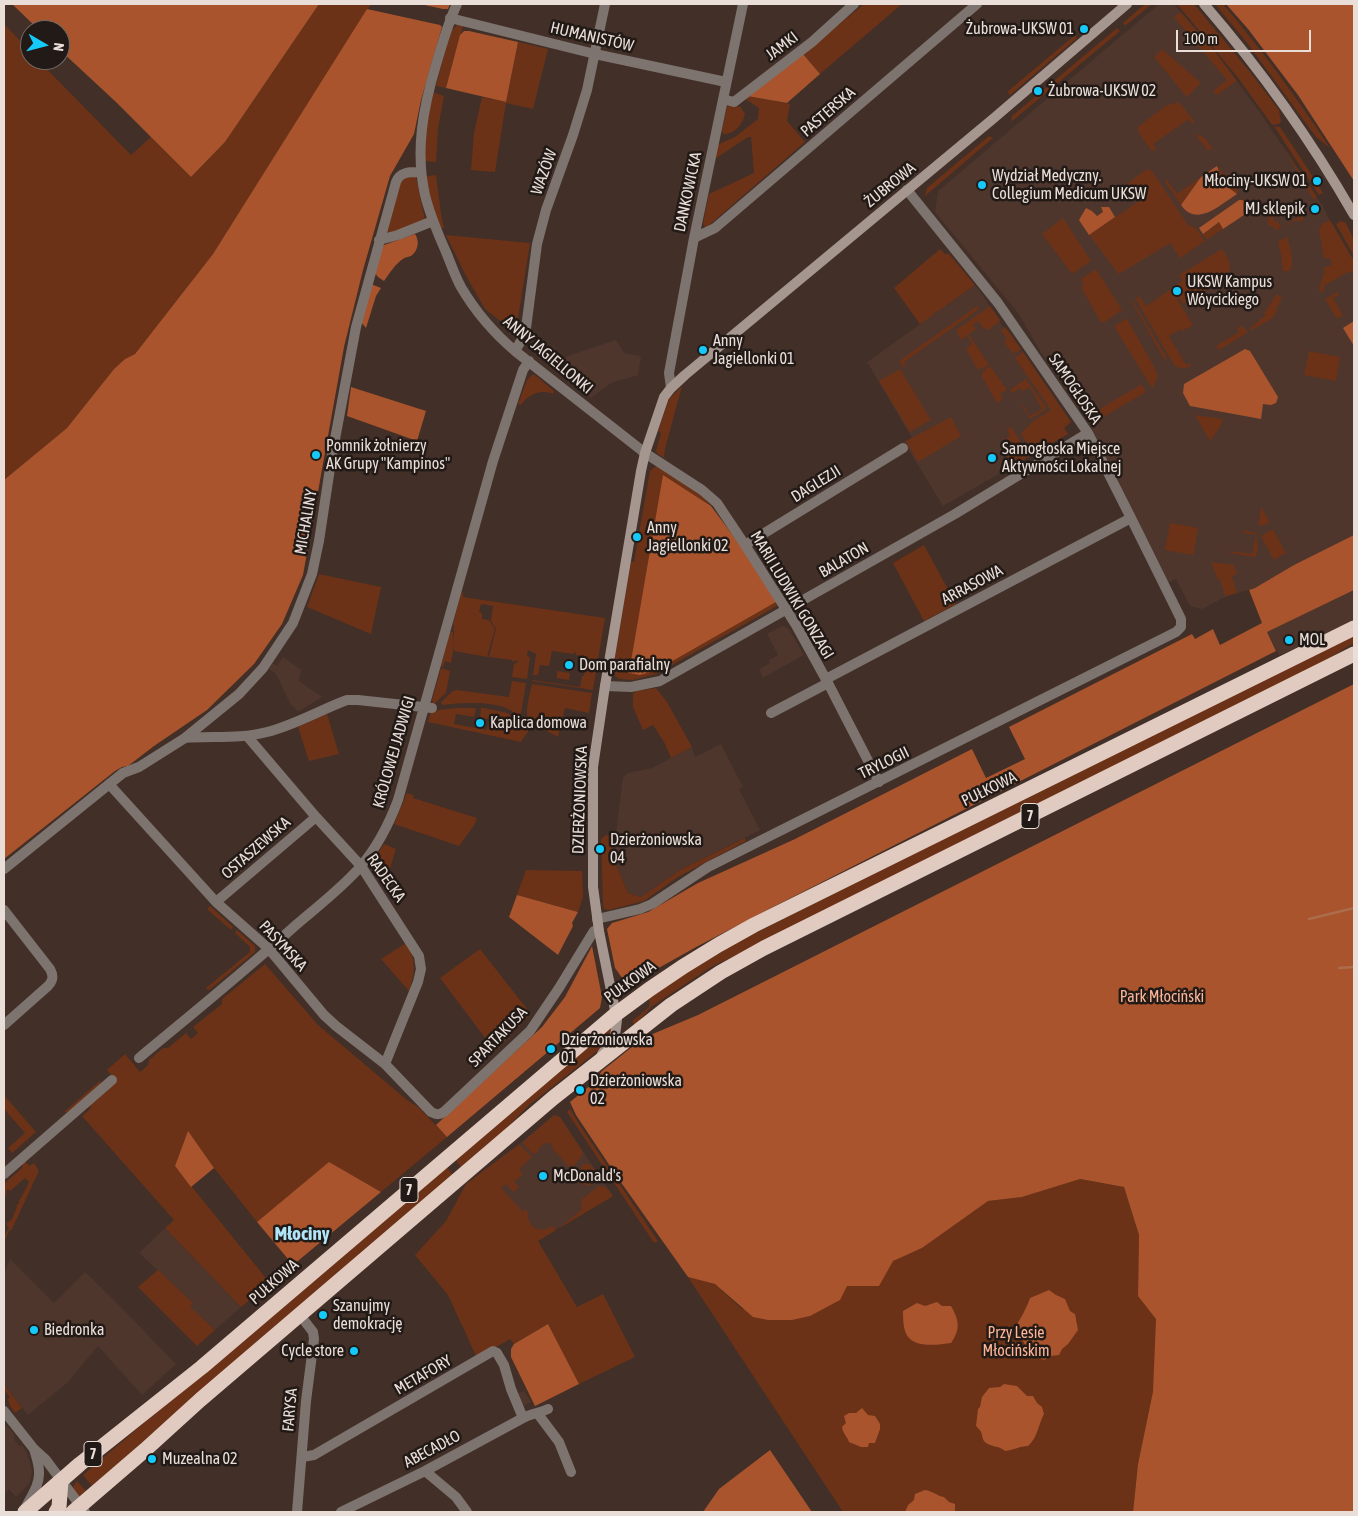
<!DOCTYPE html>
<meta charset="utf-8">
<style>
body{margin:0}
#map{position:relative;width:1358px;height:1516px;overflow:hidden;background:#412f28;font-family:"Asap Condensed",sans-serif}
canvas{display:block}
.frame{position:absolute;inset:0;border:5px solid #eaded9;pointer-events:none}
.north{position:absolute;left:20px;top:20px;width:50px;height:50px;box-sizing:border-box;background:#221a16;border:1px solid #726864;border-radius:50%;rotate:98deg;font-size:14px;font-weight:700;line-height:20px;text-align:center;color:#eaded9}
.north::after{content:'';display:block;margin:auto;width:18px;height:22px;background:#15cafb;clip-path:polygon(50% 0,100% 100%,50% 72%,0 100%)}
.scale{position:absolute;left:1176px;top:30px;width:135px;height:22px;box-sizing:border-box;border:2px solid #eaded9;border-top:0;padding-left:6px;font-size:15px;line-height:18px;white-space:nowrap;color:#eaded9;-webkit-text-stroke:4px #221a16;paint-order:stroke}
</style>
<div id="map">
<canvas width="1358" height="1516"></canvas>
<div class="frame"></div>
<div class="north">N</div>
<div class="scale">100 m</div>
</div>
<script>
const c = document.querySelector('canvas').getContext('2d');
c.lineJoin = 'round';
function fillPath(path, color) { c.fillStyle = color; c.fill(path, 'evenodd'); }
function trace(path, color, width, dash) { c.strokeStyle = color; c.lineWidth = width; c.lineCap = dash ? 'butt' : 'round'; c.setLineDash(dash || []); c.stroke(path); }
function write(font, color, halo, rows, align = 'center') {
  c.font = font + ' "Asap Condensed",sans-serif'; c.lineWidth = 5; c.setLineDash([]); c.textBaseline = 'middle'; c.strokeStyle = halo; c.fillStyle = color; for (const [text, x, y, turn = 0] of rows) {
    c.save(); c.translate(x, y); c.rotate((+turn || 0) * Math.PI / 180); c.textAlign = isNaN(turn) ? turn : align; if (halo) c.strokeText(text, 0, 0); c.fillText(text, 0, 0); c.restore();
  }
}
fillPath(new Path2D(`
 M1159,4H1174L1213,49L1259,111L1322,205L1354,268V579H1271L1255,588L1225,597L1202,609L1190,606L1176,579L1167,584L1132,515L1087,418L1042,354L1018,313L935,212L938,191Z
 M975,285L1000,320L999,321L1004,328L1005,327L1021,349L1071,422L1064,428L1068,434L943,506L904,442L912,438L867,362L934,314L933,312L936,311L937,312Z
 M616,340L624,353L641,356L638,375L611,383L591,398L548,365L542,350L554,346L559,359Z
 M1354,590V624L1318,640L1279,655L1267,632Z
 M782,626L788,628L804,655L763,678L759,669L770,663L769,660L778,655L767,634Z
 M283,657L301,670L299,681L322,697L298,712L290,703L276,674L269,669L273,663L277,666Z
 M721,744L743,787L739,789L760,830L680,870L641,897L628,893L616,864L612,842L615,840L623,777L628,773L652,768L692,747L695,757Z
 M554,1115L560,1117L613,1196L538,1240L482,1172L518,1145Z
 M165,1228L241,1307L215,1330L189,1307L193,1303L139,1253Z
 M10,1259L54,1303L85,1272L114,1300L176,1364L142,1395L98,1346L68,1382L28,1415L4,1385V1273Z
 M524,1391L531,1402L524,1406L515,1394Z
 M4,1424L13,1432L15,1441L20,1446H23L27,1453L32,1469L31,1478L29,1484L16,1497L9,1489L4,1494Z`), '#4e362d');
fillPath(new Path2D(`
 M319,4H371L213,254L135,354L125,359L114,369L67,428L4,480V24L30,51V60H38L131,155L151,137L191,177L225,142Z
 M864,4H902L820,74L803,54Z
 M1145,4H1152L1125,26L1123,23Z
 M1173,4L1213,49L1237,81L1217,95L1213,91L1227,80L1174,17L1180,12Z
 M1177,4H1194L1250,72L1279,110L1281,122L1279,124L1272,125L1239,79Z
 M1215,4H1223C1262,50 1297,98 1330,148L1316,137L1248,44Z
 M457,25L463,26L446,88L436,86L450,32Z
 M1117,28L1120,31L1011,122L1012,116Z
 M1075,35L1077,38L1010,95L1007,92Z
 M518,42L548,49L533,109L506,103L495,172L471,170L474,133L482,97L506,102Z
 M1162,49L1201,83L1187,97L1154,57Z
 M432,92L444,96L438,129L436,162L424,161V141Z
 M747,96L790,104L787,121L805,142L707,227H705L703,224L709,194L754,173L751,137H748L715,159L717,145L735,137L758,119L759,108L744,98Z
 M1179,102L1194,121V124L1193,125L1189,119L1153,144L1157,150H1151L1138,132V127L1165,106Z
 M730,105L741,107L745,114C743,124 734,135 723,134L722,130L727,107Z
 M1274,126L1280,127L1308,169L1323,193L1319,195Z
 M1196,135C1204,134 1208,142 1212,148L1208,151Z
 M989,136L993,138L925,196L927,188Z
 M1282,145L1317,197L1314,200Z
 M1217,166L1225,176L1230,173C1234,179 1241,186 1237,194L1223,183Z
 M1147,169L1152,171L1188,225L1196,228L1205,241L1180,258L1170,243L1119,274L1089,235L1139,201L1128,183Z
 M436,175L441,214L444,228L440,229L433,210L426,178L428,176Z
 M404,176L416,177L425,220L405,229L385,233L399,181Z
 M1201,177L1181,205L1165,182L1167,180L1177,194Z
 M1298,209L1304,216L1302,221H1294L1275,230L1272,225L1269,226L1267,221L1269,220L1268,218L1272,215L1275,222L1277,221L1281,227L1300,216L1297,210Z
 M1063,218L1091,261L1072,274L1042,234Z
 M1330,220L1354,261V271L1346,273L1324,286V290L1322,292L1319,291V289L1324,274V267L1331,266V259L1324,258L1319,229L1322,224Z
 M1341,221L1346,223L1354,240V256L1336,224Z
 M1219,222L1223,229L1208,239H1206L1203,234Z
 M446,235L530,243L517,325L508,327L485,309L465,274Z
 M1287,237C1290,247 1295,261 1290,271H1283L1281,254L1278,241Z
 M940,249L945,254H949L975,285L937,312L936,311L934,312L935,314L920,324L894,288Z
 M1222,249C1230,261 1234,267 1224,280L1183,304L1173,287L1182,281L1179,275Z
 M1096,269L1122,310L1103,323L1099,319L1081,287L1084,286L1081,279Z
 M1171,289L1193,325L1182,331L1181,329L1169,336L1186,365L1190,363L1191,366C1185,369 1179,369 1174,365L1136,299L1139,296L1146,306Z
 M1337,292L1339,295L1333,298L1343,315L1337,319L1325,299Z
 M1277,294L1282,298L1275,311L1279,310L1271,319L1252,330L1250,328L1266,315L1264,313Z
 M1133,301L1167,358L1164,359L1132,302Z
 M977,306L979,309L904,362L906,365L903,367L899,361Z
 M990,306L1000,320L999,322L988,330L983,328L978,321L973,325L976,329L961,340L956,330Z
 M1125,319H1127L1157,372V380L1152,388L1115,328L1116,325Z
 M1242,326L1248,332L1219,350L1216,346L1239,332L1237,328Z
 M1005,327L1021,349L1013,354L1004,342L1007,339L1001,331Z
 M970,336L989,365L982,369L980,368L978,370L966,349L972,344L968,337Z
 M1309,351L1340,357L1336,381L1304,375Z
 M1023,352L1071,422L1064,428L1068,434L1034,454L1021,434L1032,422L1051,410L1015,358Z
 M990,366L1007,390L1000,394L1003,399L997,403L981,375L983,374V371Z
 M900,369L931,420L910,432L879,381Z
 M532,375H535L554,391L553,394C540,389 529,394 521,405L518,404L527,380Z
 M1067,378L1083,405L1079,407L1062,382Z
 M1026,379L1046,407L1044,411L1030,419L1022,406L1023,405L1030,416L1042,409L1030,387L1023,391L1020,388L1012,393L1010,390Z
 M1142,384L1146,392L1103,417L1098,410Z
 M682,386L665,449L664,458L658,454L656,451L661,433L658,431L669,399Z
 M1195,415L1223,419L1222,424L1210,441Z
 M951,417L961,436L918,462L906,441Z
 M1011,427L1022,444L1020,446V448L1022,449L1025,448L1030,456L1012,466L1001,446L1002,442L1010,436L1007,430Z
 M656,466C675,478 697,488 711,506L663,475L655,671L776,602L777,606L656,674L633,680L620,679L615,676L616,663H614L631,562H634L650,471Z
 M1261,507L1270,522L1262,526L1258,525Z
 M1170,523L1198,528L1193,555L1165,550Z
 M1273,529L1286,553L1274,560L1261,536Z
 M1243,530L1256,533L1258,547L1256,556L1254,557L1230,553V551L1252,554L1256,535L1242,532Z
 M924,545L956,604L924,621L893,563Z
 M1211,562L1234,565L1237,574L1232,576L1237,593L1225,596L1220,579L1218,580Z
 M319,574L381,587L371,634L307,607Z
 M461,592L463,593V597L605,618L593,690L532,681V680L580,687L582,676H584L587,657L576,655V653L574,652V654L552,651L549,666L540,665L538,675H533L536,654L528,650L527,656L530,657L527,679L512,677L514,664L518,662L517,660L513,662L512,660L489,657L496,629L491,621L493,606L481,604L479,612L482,613V619L489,620L495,629L487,657L454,651V631H453L454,626L453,625Z
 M450,632H453L454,646L451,663L445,661L443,667L441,666Z
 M1354,634V643L1314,667L773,938L713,966L693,979L651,1007L635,1026L632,1021L649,1007L650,1002L647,997L731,945Z
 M441,668L450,671L446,693L433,705L432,700Z
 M557,671L570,673L569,680L557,678Z
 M512,681L526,683L521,714L520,715C515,714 511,710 506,708C486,701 462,703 442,705L441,702L453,691L457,690L509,697Z
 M532,684L592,693L589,713L565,708L558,737C550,732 540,728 532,724C522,717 530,694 532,684Z
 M656,688L667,702L692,747L671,758L664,742L653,725L643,730L633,707V694L636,691Z
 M455,708H476L474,717L456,714L454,724L487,730L489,719L480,717L481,708H484L507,713L528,727L529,730L521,742L428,722L431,711Z
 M327,714L339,754L309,761L298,727Z
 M407,793L413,795V798L477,818L475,824L459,846L394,824Z
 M606,835L615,836V841L612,842L616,864L628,893L641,897L680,870L745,838L746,841L678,877L644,901L609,910L604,909L603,904L601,839Z
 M384,844L396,849L385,884H382L370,866Z
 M526,870L582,871L583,897L578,912L517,895Z
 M210,906L233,927L231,930L207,909Z
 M237,930L255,946V952L209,990H208L206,988L250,952V947L235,933Z
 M406,943C417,959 415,974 409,991L381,959Z
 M480,949L531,1014L495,1051L440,978Z
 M265,964L318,1025L407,1100L418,1107L447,1137L381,1192L329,1163L257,1222L214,1168L188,1132L175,1166L270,1283L241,1307L165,1228L174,1220L82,1116L90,1109L91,1104L114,1078L107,1070L125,1054L140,1072L148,1065L149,1060L163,1048H168L186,1033L191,1039L198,1033L193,1027L222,1004V999Z
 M609,1028H611L612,1032L600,1049L528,1106L494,1141L462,1169L454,1158Z
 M1285,1034L1147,1422L1138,1464L1133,1512H843L688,1277L715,1284L742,1309L847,1286L892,1261L922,1248L987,1201L1022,1197L1079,1179L1124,1187L1139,1235L1138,1295Z
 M101,1080L100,1085L69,1112H64Z
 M4,1095L36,1132L12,1153L8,1148L25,1133L4,1109Z
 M570,1109L581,1127L658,1241L654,1243L567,1112Z
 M554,1115L560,1117L582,1151V1156L571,1169L552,1148L553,1146L550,1143H545L538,1149V1152L533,1154L523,1144L524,1141Z
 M518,1145L521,1146L532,1157L519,1169L523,1174L514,1182L519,1187L513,1192L506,1184L501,1188L523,1212L527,1209C528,1214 528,1221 531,1225C537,1231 548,1231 552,1225L555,1230L559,1228L582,1209L581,1200L599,1186L606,1187L613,1196L538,1241L577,1307L603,1294L635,1357L579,1384L548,1324L514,1344L510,1339L477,1358L448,1295L415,1255L446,1221L466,1184Z
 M25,1161L29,1166L34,1163L38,1169V1173L12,1229L9,1231L4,1242V1236L9,1228L6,1224L12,1219L17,1207L16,1206L20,1202L18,1201L21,1198L29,1182L25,1178L10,1191L8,1189L6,1192L7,1194L4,1197V1184L22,1168L23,1163Z
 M585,1163L591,1165L597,1174L596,1179L588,1186L580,1183L581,1178H574L582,1165Z
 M445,1165L454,1176L92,1486L83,1475Z
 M158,1270L193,1303L190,1307L215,1330L197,1346L138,1287Z
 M4,1385L22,1408L15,1413L10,1406L8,1399L10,1397L4,1389Z
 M77,1481L86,1491L79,1497L73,1489L74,1485Z`), '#6b3217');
fillPath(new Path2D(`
 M12,4H319L225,142L191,177L117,103L60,50V30H39Z
 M420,4H450L448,9H443Z
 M1226,4H1354V181L1298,95L1248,29Z
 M367,9L440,25L442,27L421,100L414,134L390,176L363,270L344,347L303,575L282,624L254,664L207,710L154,746L128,766L122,767L115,771L4,859V480L67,428L114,369L125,359L135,354L213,254Z
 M464,31H469L518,42L506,102L446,88L460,35Z
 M803,54L820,74L787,103L747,96Z
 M1217,166L1223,183L1237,194C1221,204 1197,228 1181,205L1201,177Z
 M1239,200C1245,199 1251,205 1250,211L1223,229L1219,222L1203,234L1199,228Z
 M1101,207H1109L1115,217L1089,235L1079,220L1086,208L1092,211L1097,216L1103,212Z
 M415,234C420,241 418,251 411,256C409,257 405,257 403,259C396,263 389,274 384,281L378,277L374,272L380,251L384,245Z
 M371,284L381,288L376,296L366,328L361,322Z
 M1354,321V346L1343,328Z
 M1245,349L1250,351L1278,397L1276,403L1271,405L1263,404L1261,419L1190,406L1183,393L1184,384Z
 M351,387L426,411L417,441L347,416Z
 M663,475L711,506L740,545L776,602L655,671L640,675L629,673Z
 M1354,535V590L1267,632L1276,651L771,908L698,946L630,984L625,982L615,968L607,929L612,923L648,912L698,883L795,839L972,749L986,778L1025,759L1009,727L1192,634L1195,639L1213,629L1220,645L1262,623L1249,590L1255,588L1294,565Z
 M1354,684V1512H1133L1138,1464L1153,1392L1156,1319L1138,1296L1139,1235L1124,1187L1080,1179L1022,1197L988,1201L922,1248L893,1261L879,1286H847L840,1300L810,1316L792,1320H768L753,1317L715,1284L688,1277L620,1181L576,1115L570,1102L592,1084L602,1071L643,1038L698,1015Z
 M517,895L578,912L572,923L573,926L558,955L509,917Z
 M592,946L602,997L600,1008L447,1137L436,1125L542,1027L565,997Z
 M188,1131L214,1168L191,1187L175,1166Z
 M329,1162L381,1192L293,1265L257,1222Z
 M1049,1290L1056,1295L1065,1299L1070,1311L1075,1314L1078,1330L1068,1344L1062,1349L1059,1355L1051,1356L1044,1360L1036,1357L1028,1358L1023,1353L1025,1345L1016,1326C1021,1318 1027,1307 1030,1298Z
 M937,1302L942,1306H951C959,1320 961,1329 951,1343C937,1345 910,1349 905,1331C903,1325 903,1317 903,1311L917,1303L925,1306Z
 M548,1324L579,1384L535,1406L511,1357V1349L514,1344Z
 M1004,1384L1017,1386L1027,1396H1033L1037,1403L1042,1407L1044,1414C1038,1425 1038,1437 1028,1446C1020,1446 1014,1450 1005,1451C1000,1446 992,1447 986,1443C982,1440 983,1437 981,1432C980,1430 978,1428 976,1426L978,1409L980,1407L982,1397L989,1388L1000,1387Z
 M862,1408L868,1415L875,1416L880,1424V1429L875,1443H869L868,1447H861L849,1442C847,1436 843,1434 842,1427L846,1423L844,1416L849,1413H856Z
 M770,1450L812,1512H703L719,1489Z
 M925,1490C933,1491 937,1496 944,1497L949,1502L955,1504V1512H905L908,1505L914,1500L915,1494Z`), '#a9542c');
trace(new Path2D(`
 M1309,919L1354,908
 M1339,968L1354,967`), '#ab6d4c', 2.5);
trace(new Path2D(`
 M457,4C448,23 442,44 436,65C423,108 415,151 425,195C430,215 438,234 446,252C451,264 455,276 461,287C475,311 494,333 515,351L645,453L702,490L717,503L745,545L796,625L828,683L879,782
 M450,18L595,54L726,82
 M723,99L734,102L812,42L854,4
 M694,238L715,228L977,4
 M379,240L398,235L433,221
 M515,351L522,339L526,328L537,244L546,210L573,135L587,90L605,4
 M671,388L669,373L694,238L743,4
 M745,545L903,448
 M826,679L1131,518
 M605,686L631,687L660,681L955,514L1088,433
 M771,713L828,683
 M247,736L316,817L361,866L419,956L421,969L418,982L385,1064
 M185,738C212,736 241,739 267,732C295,725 320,710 347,700H358L432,708
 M109,784L216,902L269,949L324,1015L336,1026L385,1064L431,1112C437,1115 440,1115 445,1111L530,1031L559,988L592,934L594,931H599
 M4,869L123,773L139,767L185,738L239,694L263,668L293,623L312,574L319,541L332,455L356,327L396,182C400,171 411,172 421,172
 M216,902L316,817
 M4,910L50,969C54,976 53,981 48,986L4,1025
 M597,919L640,909L652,904L708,867L1176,632L1181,627V619L1131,518L1088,433L998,303L907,190
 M139,1058C192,1014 245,971 296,925C318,906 342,888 361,866C377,847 389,824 398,800L493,461L523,370L529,361
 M4,1174L112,1080
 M4,1411L34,1449L46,1460L85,1512
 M538,1414L559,1442L571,1472
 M302,1457L314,1455L493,1351L497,1353L504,1365L511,1389L523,1418
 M425,1471L456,1497L467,1512
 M25,1509C30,1498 40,1485 39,1472C39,1464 36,1456 34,1449
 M297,1512L306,1401L314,1339L313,1332L300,1315
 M341,1512L425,1471L523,1418C531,1414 539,1413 548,1409`), '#7d736f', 10);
trace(new Path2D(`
 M1204,4C1261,70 1311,140 1354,215
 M602,1054L615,1036L617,1020L599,931L593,887V767L605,686L641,471L645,453L664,397L671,388L685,375L994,118L1127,4`), '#a59690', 10);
trace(new Path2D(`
 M25,1512L80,1464L202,1367L616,1014C660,980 705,951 754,925L1354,628
 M56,1512L59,1507L61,1481
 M73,1512L145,1450L200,1400L553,1098L671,1005L721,972L764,948L1354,654`), '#e1cac0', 15);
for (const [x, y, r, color] of [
 [1084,29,5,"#15cafb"],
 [1038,91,5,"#15cafb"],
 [1317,181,5,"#15cafb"],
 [982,185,5,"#15cafb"],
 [1315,209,5,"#15cafb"],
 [1177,291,5,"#15cafb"],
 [703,350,5,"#15cafb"],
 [316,455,5,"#15cafb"],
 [992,458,5,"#15cafb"],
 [637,537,5,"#15cafb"],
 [1289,640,5,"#15cafb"],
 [569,665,5,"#15cafb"],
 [480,723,5,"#15cafb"],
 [600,849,5,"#15cafb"],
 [551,1049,5,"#15cafb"],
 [580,1090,5,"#15cafb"],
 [543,1176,5,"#15cafb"],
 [323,1315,5,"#15cafb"],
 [34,1330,5,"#15cafb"],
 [354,1351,5,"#15cafb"],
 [152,1459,5,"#15cafb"]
]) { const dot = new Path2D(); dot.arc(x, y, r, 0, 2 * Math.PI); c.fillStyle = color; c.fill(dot); trace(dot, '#221a16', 2); }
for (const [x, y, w] of [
 [1030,816,18],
 [409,1190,18],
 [93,1454,18]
]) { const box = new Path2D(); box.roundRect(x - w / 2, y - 12.5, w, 25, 4); c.fillStyle = '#221a16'; c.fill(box); trace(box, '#eaded9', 1); }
write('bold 15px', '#eaded9', null, [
 ["7",1030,816],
 ["7",409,1190],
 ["7",93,1454]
]);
write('16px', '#eaded9', '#221a16', [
 ["Żubrowa-UKSW 01",1074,29,"right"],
 ["Żubrowa-UKSW 02",1048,91],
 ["Wydział Medyczny.",992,176],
 ["Collegium Medicum UKSW",992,194],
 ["Młociny-UKSW 01",1307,181,"right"],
 ["MJ sklepik",1305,209,"right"],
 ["UKSW Kampus",1187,282],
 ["Wóycickiego",1187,300],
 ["Anny",713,341],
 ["Jagiellonki 01",713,359],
 ["Pomnik żołnierzy",326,446],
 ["AK Grupy \"Kampinos\"",326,464],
 ["Samogłoska Miejsce",1002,449],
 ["Aktywności Lokalnej",1002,467],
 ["Anny",647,528],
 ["Jagiellonki 02",647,546],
 ["MOL",1299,640],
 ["Dom parafialny",579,665],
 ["Kaplica domowa",490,723],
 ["Dzierżoniowska",610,840],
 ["04",610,858],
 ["Dzierżoniowska",561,1040],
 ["01",561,1058],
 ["Dzierżoniowska",590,1081],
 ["02",590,1099],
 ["McDonald's",553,1176],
 ["Szanujmy",333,1306],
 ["demokrację",333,1324],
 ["Biedronka",44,1330],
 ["Cycle store",344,1351,"right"],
 ["Muzealna 02",162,1459]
], 'left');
write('16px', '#eaded9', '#221a16', [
 ["HUMANISTÓW",592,37,13],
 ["JAMKI",782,46,-37],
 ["PASTERSKA",828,112,-41],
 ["WAZÓW",544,172,-70],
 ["ŻUBROWA",890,185,-39],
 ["DANKOWICKA",688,192,-78],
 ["ANNY JAGIELLONKI",548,355,40],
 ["SAMOGŁOSKA",1075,389,56],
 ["DAGLEZJI",816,484,-32],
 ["MICHALINY",306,522,-80],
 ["BALATON",844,560,-30],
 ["ARRASOWA",972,585,-28],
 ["MARII LUDWIKI GONZAGI",792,595,59],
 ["KRÓLOWEJ JADWIGI",394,752,-74],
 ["TRYLOGII",884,763,-26],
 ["PUŁKOWA",989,789,-26],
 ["DZIERŻONIOWSKA",580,800,-88],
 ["OSTASZEWSKA",256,848,-41],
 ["RADECKA",386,878,55],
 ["PASYMSKA",283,946,47],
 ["PUŁKOWA",630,982,-36],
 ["SPARTAKUSA",498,1037,-46],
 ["PUŁKOWA",274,1282,-41],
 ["METAFORY",423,1375,-30],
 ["FARYSA",290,1410,-85],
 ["ABECADŁO",432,1449,-28]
]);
write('16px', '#fcb597', '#221a16', [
 ["Park Młociński",1162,997],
 ["Przy Lesie",1016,1333],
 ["Młocińskim",1016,1351]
]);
write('bold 19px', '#b1e5f9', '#221a16', [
 ["Młociny",302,1234]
]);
</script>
